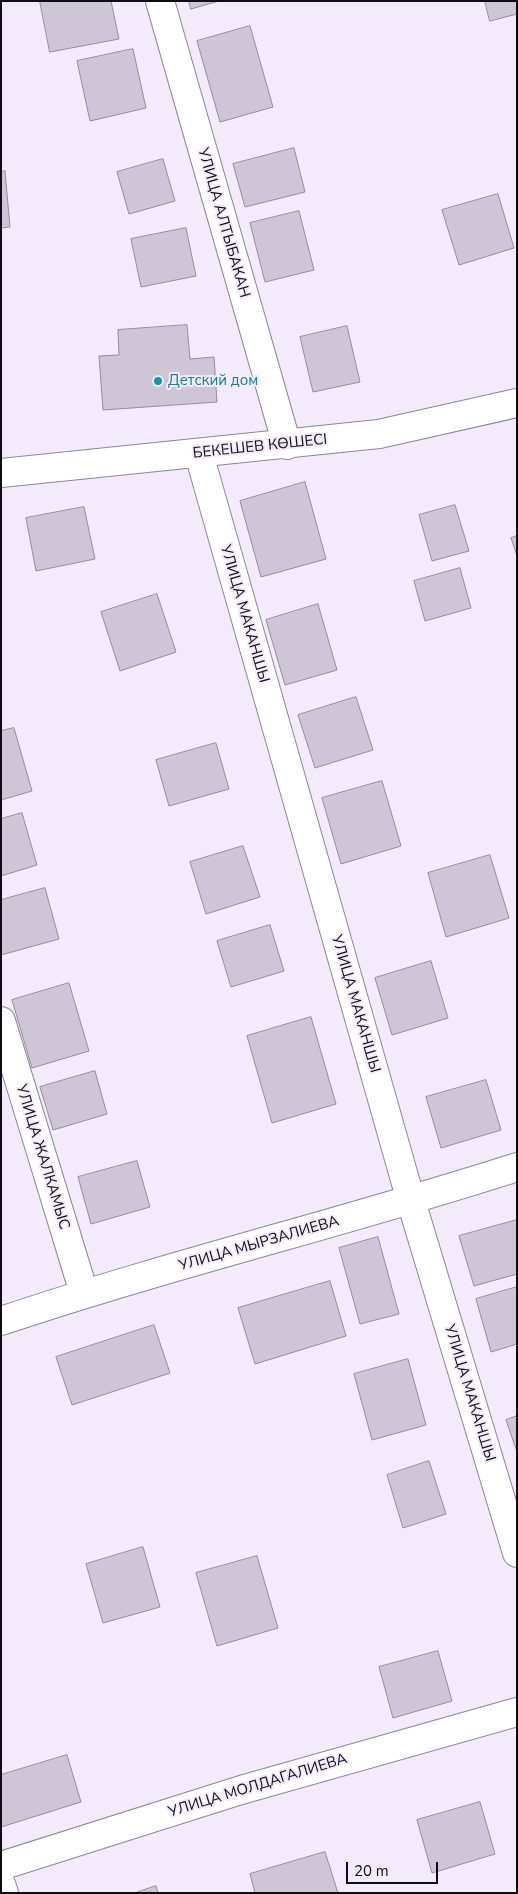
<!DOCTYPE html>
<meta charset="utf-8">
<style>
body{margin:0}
#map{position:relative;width:518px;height:1894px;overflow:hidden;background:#f3eafc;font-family:"Nunito Sans",sans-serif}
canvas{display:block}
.frame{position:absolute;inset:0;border:2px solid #100d12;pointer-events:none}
.scale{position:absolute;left:346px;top:1862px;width:92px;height:22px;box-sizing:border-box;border:2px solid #100d12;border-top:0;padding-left:6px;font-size:15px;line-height:18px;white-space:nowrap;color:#100d12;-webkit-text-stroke:4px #f3eafc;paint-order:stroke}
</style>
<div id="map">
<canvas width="518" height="1894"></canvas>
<div class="frame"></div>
<div class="scale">20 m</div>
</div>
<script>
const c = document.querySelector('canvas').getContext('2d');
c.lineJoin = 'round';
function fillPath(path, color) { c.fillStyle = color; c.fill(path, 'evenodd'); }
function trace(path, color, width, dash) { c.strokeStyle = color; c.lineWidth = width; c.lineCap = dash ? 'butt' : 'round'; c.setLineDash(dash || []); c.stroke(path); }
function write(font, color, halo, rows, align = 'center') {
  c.font = font + ' "Nunito Sans",sans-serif'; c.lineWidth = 4; c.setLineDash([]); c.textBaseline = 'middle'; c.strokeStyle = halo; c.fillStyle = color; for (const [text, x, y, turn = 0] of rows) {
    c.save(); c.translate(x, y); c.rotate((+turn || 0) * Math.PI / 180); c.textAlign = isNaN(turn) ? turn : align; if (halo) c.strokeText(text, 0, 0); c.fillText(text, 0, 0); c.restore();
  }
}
const building = new Path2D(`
 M40,1H111L119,39L50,52Z
 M189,1H219L191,9Z
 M485,1H517V14L490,21Z
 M250,26L273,107L220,122L197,41Z
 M133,49L146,108L90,121L77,61Z
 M294,148L305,192L245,207L233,164Z
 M163,159L175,201L129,214L117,172Z
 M5,171L10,227L1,228V172Z
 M498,194L514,248L459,265L442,210Z
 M299,211L314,270L265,282L250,223Z
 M186,228L196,276L141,287L131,239Z
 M187,325L190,359L214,357L217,402L103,410L99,356L119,355L118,330Z
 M347,326L360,382L313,392L300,337Z
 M305,482L326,559L261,577L240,501Z
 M455,505L469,551L432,561L419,515Z
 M84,507L95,559L36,571L26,518Z
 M517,536V556L511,538Z
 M460,568L471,608L425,621L414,581Z
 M157,594L176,652L120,671L101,612Z
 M318,604L337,670L285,685L266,620Z
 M356,697L373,750L315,768L298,715Z
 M14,728L32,791L1,800V731Z
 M216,743L229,789L169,806L156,760Z
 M382,781L401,846L341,864L322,798Z
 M22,813L37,865L1,876V819Z
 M243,846L260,897L206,914L190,862Z
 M490,855L509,918L446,937L428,873Z
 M45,888L59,939L1,955V900Z
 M270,925L284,971L231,987L217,941Z
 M431,961L448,1018L392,1035L375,978Z
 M69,983L89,1051L32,1068L12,1000Z
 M311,1017L336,1104L272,1123L247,1036Z
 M95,1071L107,1114L53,1130L40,1087Z
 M486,1080L501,1130L441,1148L426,1097Z
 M137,1161L150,1207L91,1224L78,1177Z
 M517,1220V1274L474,1286L459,1236Z
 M378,1237L399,1314L360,1324L339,1248Z
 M330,1281L346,1336L255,1364L238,1308Z
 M517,1287V1344L491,1352L476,1299Z
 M154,1325L170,1373L72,1405L56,1357Z
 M408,1359L426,1425L372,1440L354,1374Z
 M517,1416V1452L506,1420Z
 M429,1461L446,1514L403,1528L387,1475Z
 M143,1547L160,1607L103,1623L86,1564Z
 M257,1556L278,1628L217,1646L196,1573Z
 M438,1651L452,1701L393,1718L379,1667Z
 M67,1755L81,1802L1,1827V1775Z
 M480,1802L495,1854L432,1873L417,1820Z
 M325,1852L338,1893H255L250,1874Z
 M156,1886L158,1893H135Z`);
fillPath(building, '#cec5d6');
trace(building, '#948c9c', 1);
const minor = new Path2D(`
 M160,1L287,445
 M199,454L411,1201L517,1553
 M1,1021L84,1293
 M1,1321C171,1264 346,1222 517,1167
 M1,1866L241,1790L517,1712
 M1,1884L4,1893`);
const major = new Path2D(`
 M1,473L379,434L517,403`);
trace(minor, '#8e8596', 30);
trace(major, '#8e8596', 30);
trace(minor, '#fff', 28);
trace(major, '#fff', 28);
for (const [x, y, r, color] of [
 [158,381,5,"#0f9aa8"]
]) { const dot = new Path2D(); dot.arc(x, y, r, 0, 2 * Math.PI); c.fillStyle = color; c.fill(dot); trace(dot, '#f3eafc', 2); }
write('15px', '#100d12', '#f3eafc', [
 ["УЛИЦА АЛТЫБАКАН",223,223,74],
 ["БЕКЕШЕВ КӨШЕСІ",260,447,-6],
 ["УЛИЦА МАКАНШЫ",244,614,74],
 ["УЛИЦА МАКАНШЫ",355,1004,74],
 ["УЛИЦА ЖАЛКАМЫС",42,1157,73],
 ["УЛИЦА МЫРЗАЛИЕВА",259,1244,-16],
 ["УЛИЦА МАКАНШЫ",469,1393,73],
 ["УЛИЦА МОЛДАГАЛИЕВА",258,1786,-17]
]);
write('15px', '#0d838f', '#f3eafc', [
 ["Детский дом",168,381]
], 'left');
</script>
